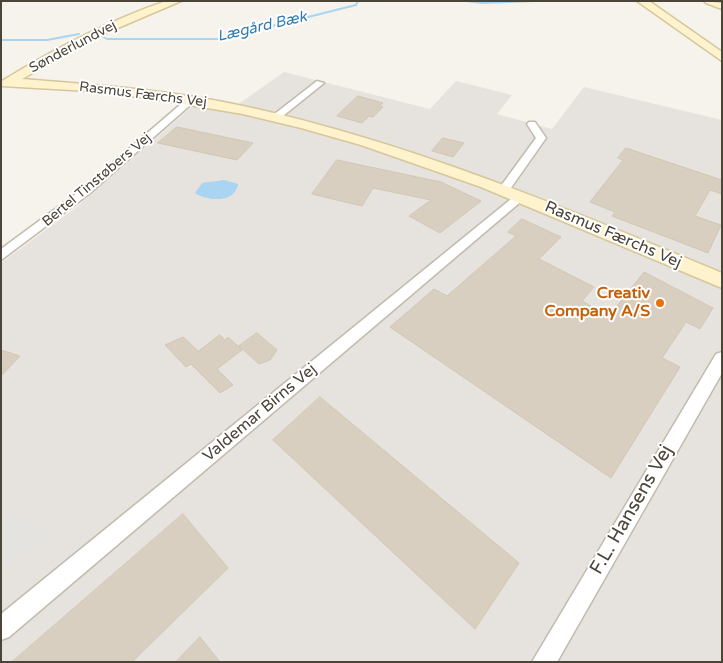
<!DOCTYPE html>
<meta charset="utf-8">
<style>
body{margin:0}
#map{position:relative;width:723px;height:663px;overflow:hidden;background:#f6f3ec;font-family:"Varela Round",sans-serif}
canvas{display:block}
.frame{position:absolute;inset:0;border:2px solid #4b4439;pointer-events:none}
</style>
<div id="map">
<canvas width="723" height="663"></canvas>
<div class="frame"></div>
</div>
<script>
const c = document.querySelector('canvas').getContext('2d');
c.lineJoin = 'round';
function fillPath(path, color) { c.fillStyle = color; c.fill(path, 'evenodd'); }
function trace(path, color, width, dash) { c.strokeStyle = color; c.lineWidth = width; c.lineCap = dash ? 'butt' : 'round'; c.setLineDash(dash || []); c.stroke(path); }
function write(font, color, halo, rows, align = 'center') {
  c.font = font + ' "Varela Round",sans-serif'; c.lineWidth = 4; c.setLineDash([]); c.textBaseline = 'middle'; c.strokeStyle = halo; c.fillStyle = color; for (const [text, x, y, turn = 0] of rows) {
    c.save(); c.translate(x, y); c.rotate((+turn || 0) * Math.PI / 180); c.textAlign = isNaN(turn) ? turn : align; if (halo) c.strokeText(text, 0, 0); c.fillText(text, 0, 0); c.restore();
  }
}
fillPath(new Path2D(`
 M284,72L430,109L456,81L512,95L497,114L552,129L584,87L722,120V662H1V263L78,206L194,105L230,110Z`), '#e6e2dd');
fillPath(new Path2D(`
 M1,512L56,533L46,547L33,543L1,568Z`), '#e5e3e0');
fillPath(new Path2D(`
 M224,180L238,184C235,204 207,201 195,193L202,183Z`), '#a9d4f2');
trace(new Path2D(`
 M467,1L482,3L534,1
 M102,36L107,39H220L356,5L358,1
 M1,40H47L79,34`), '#a9d4f2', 2);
const building = new Path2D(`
 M358,96L383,103L379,106L383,107L373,117L369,116L362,123L337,116Z
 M177,127L253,143L237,160L158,143Z
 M443,138L464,143L453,157L432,151Z
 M626,148L722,180V194L710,190L695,216L721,225L708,253L612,216L615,212L590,202L623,160L618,158Z
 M337,160L441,182L481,201L440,233L409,216L431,200L373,188L362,206L312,194Z
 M522,219L561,237L539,259L594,287L582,301L609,316L644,272L713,308L700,329L686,322L662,358L680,367L611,478L390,327L434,289L447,296L516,236L508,232Z
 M257,333L277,350L270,360L259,364L239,346Z
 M220,335L225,340L228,337L242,350L217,369L233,385L220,393L191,364L186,367L165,345L183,337L198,351Z
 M1,350L20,356L1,376Z
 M320,397L519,563L475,629L273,440Z
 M183,514L228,568L132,662H12Z
 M200,637L220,662H176Z`);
fillPath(building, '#d8cfc1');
trace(building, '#d3c7b4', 1);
const street = new Path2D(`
 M317,81L324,83L278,120H272V116Z
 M188,98L196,100L89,194L1,260V249L81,190Z
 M529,122H535L546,138L508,192H500L498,190L536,138L527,124Z
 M520,193L526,197L524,199L9,637L1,640V614L516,195Z
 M722,352V373L557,662H532L716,354Z`);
const secondary = new Path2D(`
 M166,1H181L92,39L22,79C96,85 170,90 243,106C409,142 566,208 722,273V288L481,187L361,145L301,128L243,114L147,98L89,91L1,86L2,81C54,49 108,21 166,1Z
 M637,1H649L722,52V61Z
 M704,1L722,3V9L706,3Z`);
trace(street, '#c2bbae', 3);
trace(secondary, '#d6c79b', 3);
fillPath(street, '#fff');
fillPath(secondary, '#fff3cd');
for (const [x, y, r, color] of [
 [660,303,5,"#e8710a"]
]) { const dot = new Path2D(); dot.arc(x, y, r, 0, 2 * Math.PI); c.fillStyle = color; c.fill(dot); trace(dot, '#fff', 2); }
write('14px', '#4b4439', '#fff', [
 ["Sønderlundvej",73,47,-28],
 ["Rasmus Færchs Vej",143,95,7],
 ["Bertel Tinstøbers Vej",97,180,-40]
]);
write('italic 15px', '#2e7ab2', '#fff', [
 ["Lægård Bæk",262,27,-13]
]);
write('16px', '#4b4439', '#fff', [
 ["Rasmus Færchs Vej",613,235,23],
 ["Valdemar Birns Vej",260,413,-40]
]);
write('bold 16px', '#c56008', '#fff', [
 ["Creativ",650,294],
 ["Company A/S",650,312]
], 'right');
write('19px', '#4b4439', '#fff', [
 ["F.L. Hansens Vej",632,510,-60]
]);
</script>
